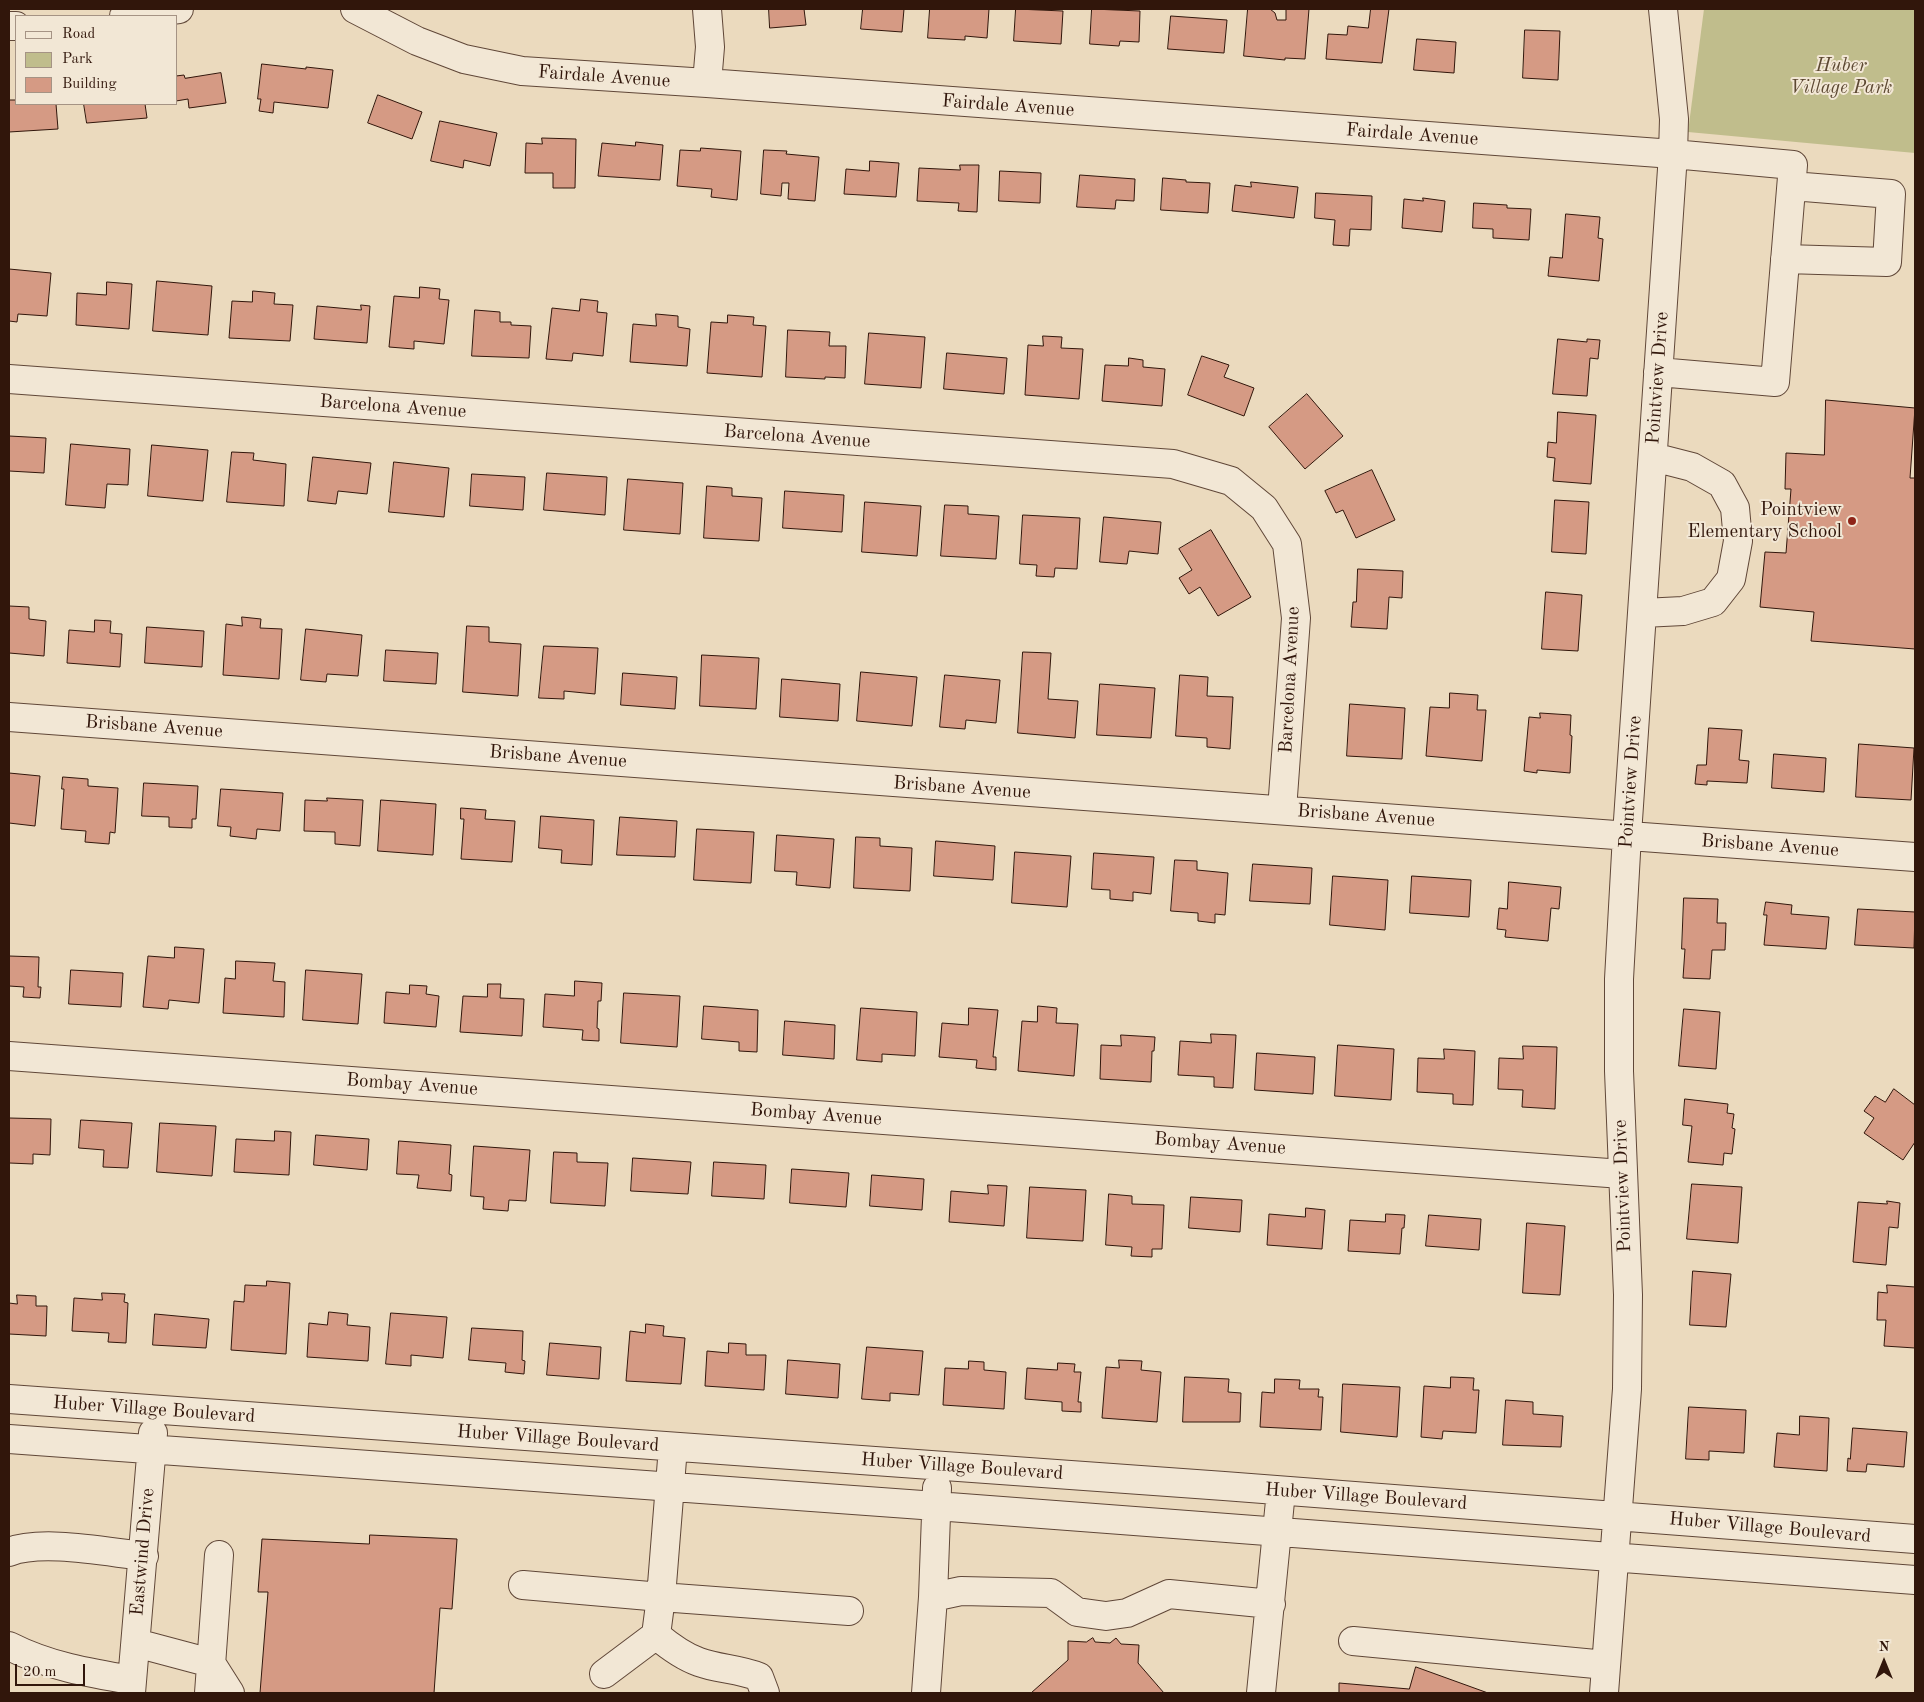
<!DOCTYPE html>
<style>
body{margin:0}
#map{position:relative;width:1924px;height:1702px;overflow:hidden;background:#ebdabe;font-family:"Old Standard TT",serif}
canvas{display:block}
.frame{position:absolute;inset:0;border:10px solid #31160b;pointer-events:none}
.legend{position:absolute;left:15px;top:15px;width:162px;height:90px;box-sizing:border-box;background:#f2e7d5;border:1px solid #a59384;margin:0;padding:6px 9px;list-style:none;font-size:15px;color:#31160b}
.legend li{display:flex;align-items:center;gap:10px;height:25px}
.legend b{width:25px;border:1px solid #a59384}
.north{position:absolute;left:1859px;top:1637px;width:50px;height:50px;-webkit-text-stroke:4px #f2e7d5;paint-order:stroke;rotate:0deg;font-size:14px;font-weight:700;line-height:20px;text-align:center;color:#31160b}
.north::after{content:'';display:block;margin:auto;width:18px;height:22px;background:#31160b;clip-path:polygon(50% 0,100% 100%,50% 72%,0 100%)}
.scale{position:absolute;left:15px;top:1664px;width:70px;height:22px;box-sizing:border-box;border:2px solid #31160b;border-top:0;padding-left:6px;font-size:15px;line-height:18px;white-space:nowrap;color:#31160b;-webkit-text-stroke:4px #f2e7d5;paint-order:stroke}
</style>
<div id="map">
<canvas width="1924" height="1702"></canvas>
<div class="frame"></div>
<ul class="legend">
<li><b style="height:6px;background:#f2e7d5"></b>Road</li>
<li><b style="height:14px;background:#c0bd8c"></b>Park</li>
<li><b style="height:14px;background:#d59a84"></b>Building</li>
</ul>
<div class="north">N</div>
<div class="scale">20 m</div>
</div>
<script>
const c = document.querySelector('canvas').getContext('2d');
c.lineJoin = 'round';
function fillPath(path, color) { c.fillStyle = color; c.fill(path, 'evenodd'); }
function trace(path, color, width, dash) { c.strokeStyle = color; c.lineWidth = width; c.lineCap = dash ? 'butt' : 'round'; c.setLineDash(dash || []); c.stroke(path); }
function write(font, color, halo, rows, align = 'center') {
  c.font = font + ' "Old Standard TT",serif'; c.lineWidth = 4; c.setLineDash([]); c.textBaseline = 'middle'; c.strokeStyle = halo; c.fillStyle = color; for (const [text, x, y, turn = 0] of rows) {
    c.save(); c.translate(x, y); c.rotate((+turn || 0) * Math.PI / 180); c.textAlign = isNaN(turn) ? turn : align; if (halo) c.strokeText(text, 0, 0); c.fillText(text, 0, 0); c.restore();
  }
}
fillPath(new Path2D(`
 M1704,9H1915V153L1688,132Z`), '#c0bd8c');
const building = new Path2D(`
 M769,9H804L806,25L770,28Z
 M863,9H904L902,32L861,29Z
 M930,9H989L987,38L965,36V40L928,38Z
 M1016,9L1063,11L1061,44L1014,41Z
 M1092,9L1140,11L1139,42L1120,41L1119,46L1090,44Z
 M1248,9H1270L1275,13L1277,20H1286V9H1309L1305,59L1285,58V60L1244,56Z
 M1371,9H1389L1382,63L1326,59L1328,34L1347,35L1348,26L1368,28Z
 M1171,16L1227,20L1224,53L1168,49Z
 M1525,30L1560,31L1558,80L1523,78Z
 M1417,39L1456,42L1454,73L1414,70Z
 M262,64L306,69V67L333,70L328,108L274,102L273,113L259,111L261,99H258Z
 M221,73L226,103L189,108L188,99L176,101V76L184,75L185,78Z
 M378,95L422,112L412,139L368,123Z
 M9,100H16V104H56L58,129L9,132Z
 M84,104H145L147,118L87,123Z
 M440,121L497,133L490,166L464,160L463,168L431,161Z
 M542,138L576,139L575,188H553V173H525L526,143L542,144Z
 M636,142L663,145L660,180L598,176L602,143L635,146Z
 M701,148L741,151L737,200L711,197L712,189L677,186L680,150L700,151Z
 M764,150L787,151L786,154L819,157L815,201L788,199L789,183H782L781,196L761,194Z
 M870,161L899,163L896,197L844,194L846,169L869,171Z
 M960,165H979L977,212L958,211L959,203L917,201L919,168L960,170Z
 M1000,171L1041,173L1040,203L999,201Z
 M1080,175L1135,179L1134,201L1116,200L1115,209L1077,207Z
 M1163,178L1186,180V182L1210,183L1208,213L1161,210Z
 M1251,182L1298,187L1294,218L1232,211L1235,185L1251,187Z
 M1316,193L1372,196L1371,230L1350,229L1349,246L1333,245L1335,220L1315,218Z
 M1423,198L1445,201L1442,232L1402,228L1404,199L1423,201Z
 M1474,203L1507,205V208L1531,209L1529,240L1493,238V229L1473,228Z
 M1566,214L1600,217L1598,238L1603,239L1599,281L1548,276L1550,257L1562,258Z
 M9,269L51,273L47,316L18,314L17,322L9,321Z
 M157,281L212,286L208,335L153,331Z
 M107,282L132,284L129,329L76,325L77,293L106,295Z
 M420,287L440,289L439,299L449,300L444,344L414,341V349L389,347L394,296L419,298Z
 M253,291L275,293L274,304L293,305L290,341L229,338L232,301L252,302Z
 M581,299L598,301L597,312L607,313L603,356L573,353L572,361L546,359L552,308L579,311Z
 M361,305L370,306L367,343L314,339L317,306L361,310Z
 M475,310L500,312V322H511V325L531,326L529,358L472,356Z
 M656,314L678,316V327L690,329L687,366L630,362L633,324L656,326Z
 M728,315L754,317L753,325L766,326L762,377L707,373L711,322L727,323Z
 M788,330L830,332L829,346H846L845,378L825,377V379L786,377Z
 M869,333L925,337L921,388L865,384Z
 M1043,336L1062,337L1061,348L1083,349L1079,399L1025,395L1028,345L1043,346Z
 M1558,339L1587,342V339L1600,340L1598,359L1590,358L1587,396L1553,394Z
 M947,353L1007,358L1004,394L944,389Z
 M1202,356L1229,365L1224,377L1254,388L1244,416L1188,395Z
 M1129,358L1143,360V367L1165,369L1162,406L1102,401L1105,365L1128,366Z
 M1307,394L1343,436L1305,469L1269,427Z
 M1826,400L1915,408L1910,478H1915V649L1811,641L1814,612L1760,607L1765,552L1786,553L1791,489H1785L1786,453L1824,455Z
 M1558,412L1596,415L1591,484L1553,481L1555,458L1547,457L1548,442L1556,443Z
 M9,436L46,438L44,473L9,471Z
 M71,444L130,449L128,485L107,484L105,508L66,505Z
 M152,445L208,450L203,501L148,496Z
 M232,452L254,453L253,460L286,464L284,506L227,502Z
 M313,457L371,463L367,494L338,491L336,504L308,501Z
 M394,462L449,468L444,517L389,512Z
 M1372,470L1395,520L1356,538L1343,510L1336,513L1325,491Z
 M547,473L607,477L605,515L544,510Z
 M472,474L525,477L523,510L470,506Z
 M628,479L683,483L680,534L624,530Z
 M707,486L732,488V496L762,498L759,541L704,538Z
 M785,491L844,495L842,532L783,528Z
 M1555,500L1589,502L1586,554L1552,552Z
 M865,502L921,506L917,556L862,552Z
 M945,505L968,506V514L999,516L996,559L941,556Z
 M1023,515L1080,518L1077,569L1055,568L1054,577L1036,576L1037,565L1020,564Z
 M1104,517L1161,522L1158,554L1129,551L1127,564L1100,562Z
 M1211,530L1251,597L1218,616L1200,587L1189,594L1179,578L1192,570L1179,549Z
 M1358,569L1403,571L1402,598L1389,597L1387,629L1351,627L1353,602H1356Z
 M1546,592L1582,595L1578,651L1542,649Z
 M9,606L29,607V619L46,621L44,656L9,653Z
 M242,617L261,619L260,628L282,629L279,679L223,675L226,624L242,626Z
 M95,620L111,621L110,633L122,634L120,667L67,663L69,630L94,632Z
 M467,626L489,627V642L521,644L518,696L463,692Z
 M147,627L204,631L202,667L145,663Z
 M306,629L362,635L358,676L327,674L326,682L301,680Z
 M544,646L598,648L595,694L564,691V699L539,698Z
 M386,650L438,653L436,684L384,681Z
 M1023,652L1051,653L1048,699L1078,701L1075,738L1018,733Z
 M702,655L759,658L756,709L700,706Z
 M861,672L917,677L912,726L857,721Z
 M623,673L677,677L675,709L621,705Z
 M945,675L1000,680L996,723L966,720L965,729L940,727Z
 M1180,675L1208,677L1207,696L1233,697L1230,749L1207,747V738L1176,736Z
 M782,679L840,684L838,721L780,717Z
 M1100,684L1155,688L1151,738L1097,735Z
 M1450,693L1478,695L1477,710H1486L1482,761L1426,756L1430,707L1449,708Z
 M1350,704L1405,708L1402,759L1347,756Z
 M1540,713L1571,715L1570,735L1572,736L1570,773L1537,770V773L1524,771L1529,717L1540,718Z
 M1709,728L1742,730L1739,760L1749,761L1747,783L1707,781V785L1695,784L1697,765H1706Z
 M1859,744L1914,748L1911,800L1856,797Z
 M1774,754L1826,758L1824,792L1772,788Z
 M9,773L40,776L35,826L9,823Z
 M63,777L88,779V786L118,788L115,833L110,832L109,844L85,842L86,831L61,829L64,789H62Z
 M144,783L198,786L196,819H192V828L169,827V817L142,816Z
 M221,789L283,793L280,831L257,829L256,839L230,836L231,827L218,826Z
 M327,798L363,800L360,846L335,844V832L304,831L305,800L327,801Z
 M381,800L436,804L433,855L378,851Z
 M461,808L486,810L485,819L515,821L512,862L461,859L464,819H461Z
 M541,816L594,820L592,865L561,863L562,850L539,848Z
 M620,817L677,821L675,857L617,855Z
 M697,829L754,832L751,883L694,880Z
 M777,835L834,839L830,888L796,885L797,872L775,871Z
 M856,837L880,838V846L912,848L910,891L854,888Z
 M936,841L995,846L993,880L934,876Z
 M1015,852L1071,856L1067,907L1012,903Z
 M1094,853L1154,857L1151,894L1133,892V901L1110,899V890L1092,889Z
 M1175,860L1197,861V870L1228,873L1225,915L1215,914V923L1198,921V913L1171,911Z
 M1253,864L1312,868L1310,904L1250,901Z
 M1333,876L1388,880L1385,930L1330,925Z
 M1412,876L1471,880L1469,917L1410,913Z
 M1509,882L1561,887L1559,909L1551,908L1548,941L1505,937L1506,930L1497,929L1499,908L1507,909Z
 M1684,898L1718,899L1717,923H1726L1725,950H1712L1710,979L1683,978L1685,949H1682Z
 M1766,902L1792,905L1791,914L1829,917L1826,949L1764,945L1767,915H1764Z
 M1858,909L1915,912L1914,948L1855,945Z
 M175,947L204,949L199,1003L169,1000L168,1009L143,1007L148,956L174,958Z
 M9,956L39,957L38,987H41L40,998L23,997L24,987L9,986Z
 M236,961L275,963L273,981L285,982L284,1017L223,1013L225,978L235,979Z
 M71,970L123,973L121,1007L69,1004Z
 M306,970L362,974L358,1024L303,1020Z
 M575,981L602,983L601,1001H598L597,1028L599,1029V1041L582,1040L583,1030L543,1027L545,994L574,996Z
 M488,984H501L500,998L524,999L522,1036L460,1032L463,996L487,997Z
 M410,985L427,986L426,994L439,996L436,1027L384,1023L386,992L409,994Z
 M624,993L680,996L677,1047L621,1043Z
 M704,1006L758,1010L757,1052L739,1051V1042L702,1039Z
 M1038,1006L1057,1008L1056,1023L1078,1024L1074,1076L1018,1071L1022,1021L1037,1022Z
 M861,1008L917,1012L915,1056L882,1054V1062L857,1060Z
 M969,1008L998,1010L993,1057H996V1070L976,1068L977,1060L939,1057L942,1023L968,1025Z
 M1684,1009L1720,1012L1716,1069L1679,1066Z
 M785,1021L835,1025L834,1059L783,1055Z
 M1211,1034L1236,1035L1233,1088L1214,1087V1077L1178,1075L1180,1041L1211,1043Z
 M1121,1035L1155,1037L1154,1051H1152L1151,1082L1100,1079L1101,1045L1121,1046Z
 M1338,1045L1394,1049L1391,1100L1335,1096Z
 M1523,1046L1557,1047L1555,1109L1522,1107L1523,1090L1498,1089L1499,1058L1523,1059Z
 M1444,1049L1475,1051L1473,1105L1453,1104V1094L1417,1092L1418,1058L1444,1059Z
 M1257,1053L1315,1057L1313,1094L1255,1090Z
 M1894,1089L1915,1105V1142L1903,1160L1864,1133L1874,1118L1864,1111L1875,1096L1885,1102Z
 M1685,1099L1728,1104L1727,1113L1734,1114L1732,1128L1735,1129L1732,1154L1724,1153L1723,1165L1688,1162L1692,1126L1683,1125Z
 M9,1118L51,1119L50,1155L33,1154V1164L9,1163Z
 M81,1120L132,1123L128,1168L103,1167L104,1150L79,1148Z
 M160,1123L216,1126L212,1176L157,1172Z
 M275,1131L291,1132L289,1175L234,1172L236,1139L274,1141Z
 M316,1135L369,1139L367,1170L314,1165Z
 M399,1141L451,1145L449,1174L452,1175L451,1191L417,1188L419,1175L397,1174Z
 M474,1146L530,1150L526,1201L509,1200L508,1211L483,1209L484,1197L471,1196Z
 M554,1152L577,1153V1162L608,1163L605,1206L551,1203Z
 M633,1158L691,1162L688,1194L631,1191Z
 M714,1162L766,1165L764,1199L712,1196Z
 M792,1169L849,1173L846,1207L790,1203Z
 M872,1175L924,1179L922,1210L870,1206Z
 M1692,1184L1742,1187L1738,1243L1687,1239Z
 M988,1185L1007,1186L1004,1226L949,1222L951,1191L988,1194Z
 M1030,1187L1086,1190L1083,1241L1027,1238Z
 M1109,1194L1132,1196V1204L1164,1205L1162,1249H1152V1257L1131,1256L1132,1247L1106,1245Z
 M1191,1197L1242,1200L1240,1232L1189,1228Z
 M1887,1201L1900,1203L1898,1228L1889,1227L1886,1265L1853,1262L1858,1202L1887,1204Z
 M1306,1208L1325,1210L1322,1249L1267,1245L1269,1214L1305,1217Z
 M1386,1214L1405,1215L1404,1228H1402L1400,1254L1348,1251L1350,1220L1385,1222Z
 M1429,1215L1481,1219L1479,1250L1426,1246Z
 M1527,1223L1565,1226L1560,1295L1523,1293Z
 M1693,1271L1731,1274L1726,1327L1690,1325Z
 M267,1281L290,1283L286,1354L231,1350L234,1301L244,1302L245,1285L266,1286Z
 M1887,1285L1915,1287V1348L1884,1346L1886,1320H1877L1878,1292L1887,1293Z
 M102,1293L125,1294L124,1302L128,1303L126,1343L108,1342L109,1333L72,1331L74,1298L102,1300Z
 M17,1295L36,1296V1306H47L46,1336L9,1334V1303L17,1304Z
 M329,1312L348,1314L347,1325L370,1327L368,1361L307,1357L309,1323L327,1325Z
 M391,1313L447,1317L443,1358L411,1355V1366L386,1364Z
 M155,1314L209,1319L206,1348L153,1345Z
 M646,1324L664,1326L663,1336L685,1338L681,1384L626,1381L630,1331L645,1333Z
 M472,1328L523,1331L522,1360L525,1361L524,1374L505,1372L506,1363L469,1360Z
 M550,1343L601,1347L599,1379L547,1375Z
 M729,1343L746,1344V1355H766L764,1390L705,1386L707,1351L728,1353Z
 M867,1347L923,1351L919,1395L890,1393V1401L862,1399Z
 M788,1360L840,1364L838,1398L786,1394Z
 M1119,1360L1142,1361L1141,1370L1161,1372L1157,1422L1102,1418L1106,1367L1119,1368Z
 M969,1361L984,1362V1370L1006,1372L1004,1409L943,1405L945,1368L968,1369Z
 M1058,1363L1075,1364L1074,1372H1081L1078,1402H1081V1412L1062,1411V1402L1025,1399L1027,1368L1057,1370Z
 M1185,1377L1229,1379L1228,1392L1241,1393L1240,1422H1183Z
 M1451,1377L1474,1378L1473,1390H1479L1476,1433L1443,1431L1442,1439L1421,1437L1424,1386L1450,1388Z
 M1275,1379L1300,1380L1299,1389H1319L1318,1397H1323L1321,1430L1260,1427L1262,1392L1274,1393Z
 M1343,1384L1400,1387L1397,1437L1341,1432Z
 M1506,1400L1533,1402V1414L1563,1416L1561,1447L1503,1445Z
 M1689,1407L1746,1410L1744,1453L1709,1451V1460L1686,1459Z
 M1800,1416L1829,1418L1827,1471L1774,1467L1777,1433L1799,1435Z
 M1853,1428L1907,1432L1904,1467L1867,1464L1866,1472L1847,1471L1848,1458L1850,1459Z
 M370,1535L457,1539L452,1609L440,1608L434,1693H260L268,1592H258L262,1539L369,1544Z
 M1093,1638L1095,1642L1110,1643L1116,1638L1121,1644L1139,1645L1138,1663L1164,1693H1031L1068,1660V1641L1086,1642Z
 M1416,1667L1488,1693H1339V1683L1409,1689Z`);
fillPath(building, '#d59a84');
trace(building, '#31160b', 1);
const minor = new Path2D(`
 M355,9L417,41L464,59L522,71L707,83L1673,154L1793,165L1775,382L1658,372
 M707,9L710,47L707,83
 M124,16L179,9
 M9,26H16
 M1785,259L1887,262L1891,194L1792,186
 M9,379L1173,464L1231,481L1264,508L1287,544L1296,618L1282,810
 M1643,613L1683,611L1713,602L1731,579L1738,541L1735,508L1722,484L1692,467L1653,457
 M9,717L1915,857
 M9,1056L1622,1174
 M9,1399L1224,1486L1915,1539
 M9,1439L936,1506L1915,1580
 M9,1552C42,1539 106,1552 144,1556
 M523,1585L661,1597L673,1447
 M933,1597L937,1488
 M656,1635C669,1646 682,1656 699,1662C718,1669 739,1669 759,1677L765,1693
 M1353,1641L1606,1665
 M136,1643L211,1663L230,1693
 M9,1646C48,1666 89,1673 132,1680
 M604,1674L656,1635L661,1597L849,1611
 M131,1693L153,1433
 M209,1693L219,1555
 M926,1693L933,1597L961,1591L1051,1593L1077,1612L1106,1616L1127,1613L1169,1594L1271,1604
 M1261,1693L1281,1491
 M1604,1693L1627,1389L1628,1295L1619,1071V979L1627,835L1673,154L1674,119L1663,9`);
trace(minor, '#604738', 30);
trace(minor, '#f2e7d5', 28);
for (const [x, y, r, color] of [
 [1852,521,5,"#8f2418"]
]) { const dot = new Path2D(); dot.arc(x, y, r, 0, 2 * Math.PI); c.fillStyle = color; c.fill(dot); trace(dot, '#f2e7d5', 2); }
write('italic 19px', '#5c4832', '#f2e7d5', [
 ["Huber",1841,66],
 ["Village Park",1841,88]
]);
write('19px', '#31160b', '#f2e7d5', [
 ["Fairdale Avenue",604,77,4],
 ["Fairdale Avenue",1008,106,4],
 ["Fairdale Avenue",1412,135,4],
 ["Pointview Drive",1658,378,-86],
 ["Barcelona Avenue",393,407,4],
 ["Barcelona Avenue",797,437,4],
 ["Barcelona Avenue",1290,680,-87],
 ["Brisbane Avenue",154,727,4],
 ["Brisbane Avenue",558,757,4],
 ["Pointview Drive",1631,782,-86],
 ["Brisbane Avenue",962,788,4],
 ["Brisbane Avenue",1366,816,4],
 ["Brisbane Avenue",1770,846,4],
 ["Bombay Avenue",412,1085,4],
 ["Bombay Avenue",816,1115,4],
 ["Bombay Avenue",1220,1144,4],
 ["Pointview Drive",1623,1186,-92],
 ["Huber Village Boulevard",154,1410,4],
 ["Huber Village Boulevard",558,1439,4],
 ["Huber Village Boulevard",962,1467,4],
 ["Huber Village Boulevard",1366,1497,4],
 ["Huber Village Boulevard",1770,1528,5],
 ["Eastwind Drive",143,1552,-85]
]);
write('19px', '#31160b', '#f2e7d5', [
 ["Pointview",1842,510],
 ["Elementary School",1842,532]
], 'right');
</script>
